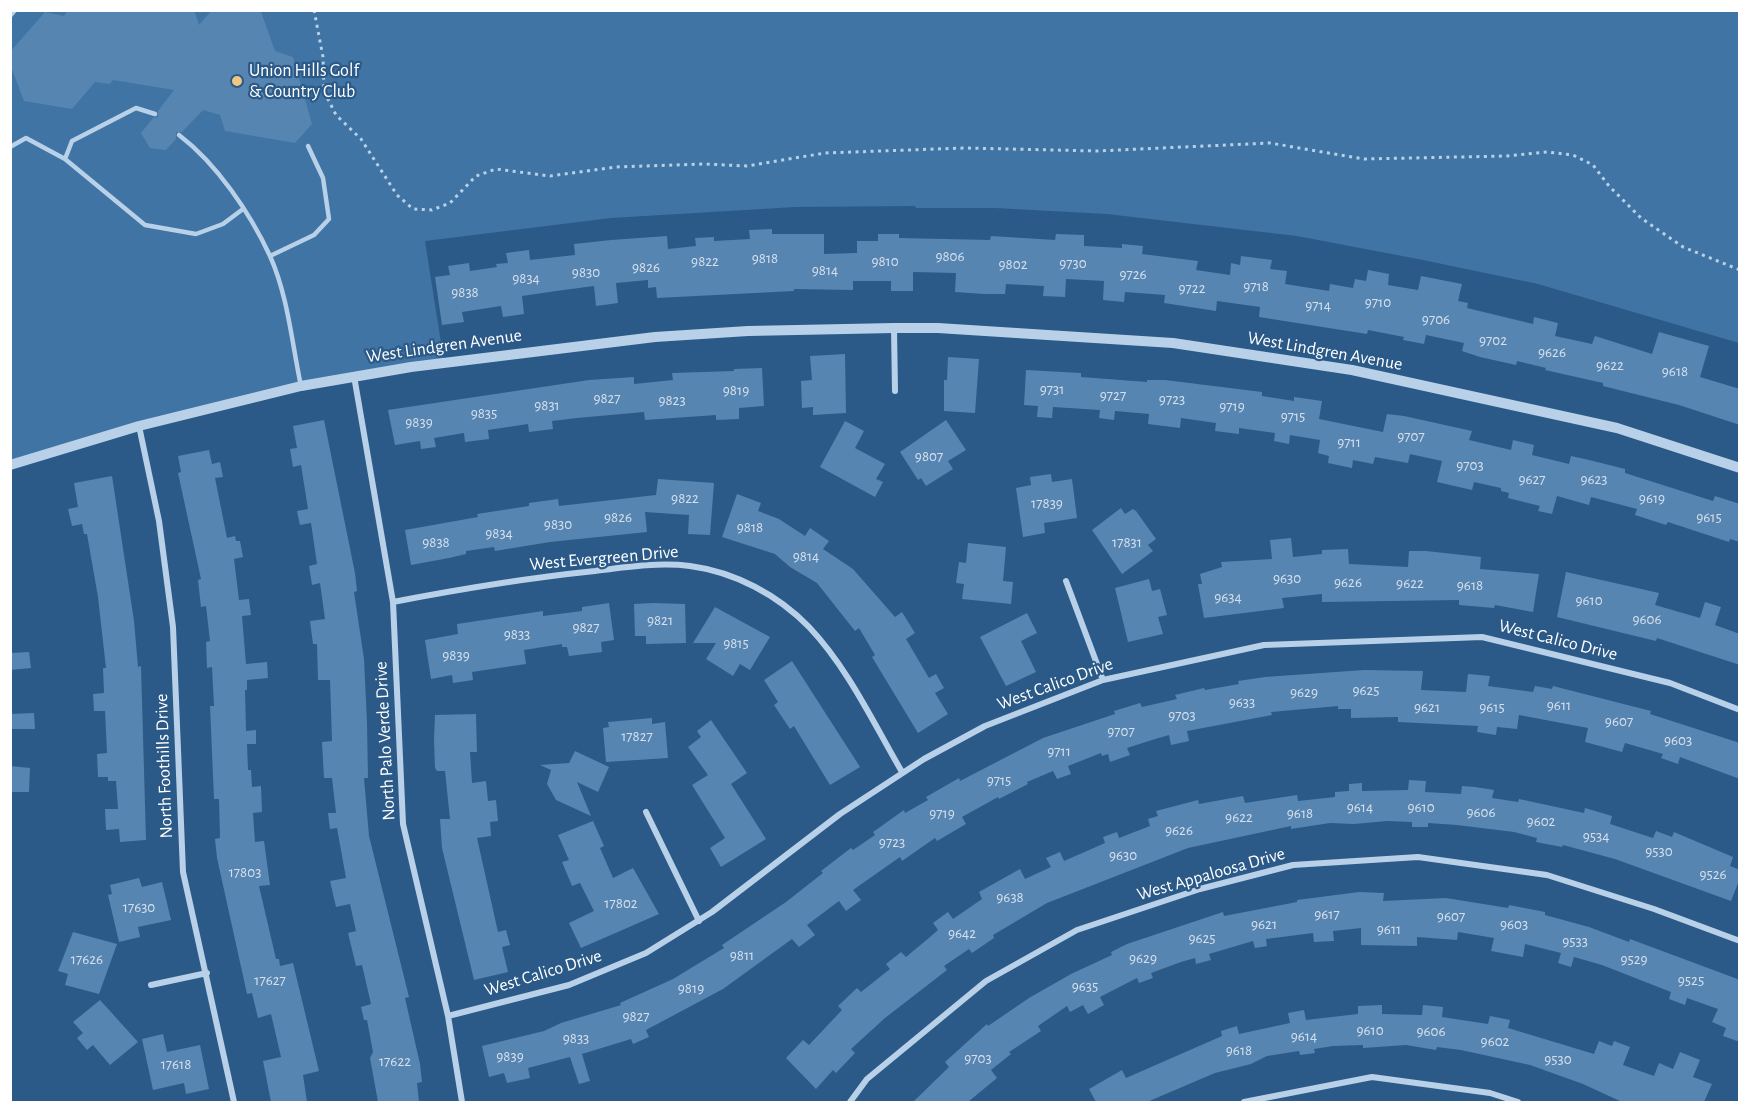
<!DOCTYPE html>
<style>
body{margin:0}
#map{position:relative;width:1750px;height:1113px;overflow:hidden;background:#2b5a88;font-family:"Alegreya Sans",sans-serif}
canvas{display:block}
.frame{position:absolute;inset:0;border:12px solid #fff;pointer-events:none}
</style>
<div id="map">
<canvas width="1750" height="1113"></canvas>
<div class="frame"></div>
</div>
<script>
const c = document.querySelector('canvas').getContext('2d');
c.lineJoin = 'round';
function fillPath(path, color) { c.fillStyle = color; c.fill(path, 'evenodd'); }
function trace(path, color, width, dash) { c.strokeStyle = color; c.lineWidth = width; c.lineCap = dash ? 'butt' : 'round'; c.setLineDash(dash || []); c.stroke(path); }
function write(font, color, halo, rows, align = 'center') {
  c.font = font + ' "Alegreya Sans",sans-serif'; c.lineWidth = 4.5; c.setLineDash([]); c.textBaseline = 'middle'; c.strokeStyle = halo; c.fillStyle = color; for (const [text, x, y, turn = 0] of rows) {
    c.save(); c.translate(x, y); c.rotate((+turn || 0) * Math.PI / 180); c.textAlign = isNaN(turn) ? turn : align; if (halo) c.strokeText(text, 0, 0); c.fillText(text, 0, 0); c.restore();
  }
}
fillPath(new Path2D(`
 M11,11H1739V343L1538,284L1418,259L1297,236L1107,214L995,208H916L915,206L795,207L611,218L425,241L444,362L301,386L11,465Z`), '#4074a4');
fillPath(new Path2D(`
 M68,10H194L199,25L212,10L261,12L275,51L293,57L312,124L295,143L225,131L220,115L203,110L182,132H176V139L166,150L150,148L141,133L153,118L158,117V111L174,90L113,80L110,84L95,82L72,109L24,101L10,64V52L45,12L64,16Z
 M772,229V234H824V254L857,253V241H878V234H899V238L990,240L991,236L1055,240L1056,234L1084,235V246L1122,248V244L1143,246L1142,254L1198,261L1196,270L1230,275L1231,263L1240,265L1241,256L1272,260L1270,269L1287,271L1285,284L1329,291L1330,284L1353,288L1355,279L1366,281L1368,270L1389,274L1388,285L1418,290L1421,276L1462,284L1458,301L1468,303L1467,308L1533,324L1534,317L1558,323L1555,336L1592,344L1595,336L1652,354L1659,332L1709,346L1700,377L1740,389V425L1679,405L1603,386V383L1545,370L1546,368L1517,361L1516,365L1480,357L1462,351L1464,343L1426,335L1424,344L1403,340L1404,337L1368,330L1367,334L1259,317L1260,307L1217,301L1216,311L1164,303L1165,295L1125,292L1124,302L1103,300L1104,281L1066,279L1065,297L1043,296L1044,286L1006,284L1005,294H984L955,292L956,273L913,272V291H891V281H853V290L794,289V291L657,298L656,287L648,288V280L616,283L618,303L596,306L594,286L556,291L522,296L524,314L503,317L501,306L462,312L464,322L442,325L435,277L450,275L448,266L469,263L470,271L497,267L496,264L508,263L506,253L529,250L530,260L575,255L574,244L611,240L667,236L668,249L696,246L695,238L714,237V241L750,239L749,230Z
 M845,354L846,413L813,415V407L802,408L801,381L812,380L810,356Z
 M948,357L979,359L975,413L944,411V380H947Z
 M762,368L764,406L739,408V419L716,420V415L645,420L644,412L577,418L552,421L553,429L529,432L528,424L488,430L489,439L465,442L464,433L434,438L436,447L421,449L420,441L395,445L388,410L589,380L634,377V384L673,380L672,373L734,371V369Z
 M1026,370L1081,373V377L1147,382V380H1165L1262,392V396L1294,401V397L1322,401L1319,419L1383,432L1387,414L1404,416L1472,431L1469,440L1511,450L1513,440L1534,445L1532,455L1569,464L1571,456L1589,460L1625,469V473L1713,501L1715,496L1740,504V542L1730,539L1729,542L1668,522L1666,525L1635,515L1637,509L1591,497L1589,505L1557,496L1552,514L1538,511L1540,506L1508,498L1509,493L1501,491V488L1474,482L1472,490L1437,482L1442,461L1410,454L1408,463L1375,457L1373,464L1353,460L1352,468L1328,463L1329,456L1318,453L1320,440L1290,435L1289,444L1274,441L1275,433L1239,428V434L1215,431L1216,423L1181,418L1180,428L1148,424L1149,414L1115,411L1114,420L1099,418L1100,410L1053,407L1052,418L1037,417L1038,406L1024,405Z
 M324,420L355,573L357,591L354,592L364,659L367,722L368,778H364L369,836L409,997L405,998L420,1064L422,1082L417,1083L419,1102H378L370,1058L373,1052L367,1020H364L361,1007L371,1004L362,965L356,966L348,933L356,931L350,904L336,907L330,881L346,878L337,828L330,829L328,813H336L332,778H324L322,742L332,741L330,680H318L317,644H313L310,621L325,619L320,583L312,585L309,566L317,564L311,523L300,525L297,511L308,509L301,465L293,467L290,449L297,448L293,426Z
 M946,420L966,450L948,461L953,469L926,486L921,478L918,480L900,452Z
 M845,421L864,431L855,448L885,464L876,479L883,482L875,497L820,467Z
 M209,450L212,464L220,462L223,477L215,478L227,538L235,536L236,541H240L243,557L234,559L239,600L249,599L251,615L242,616L246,664L267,662L268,678L247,680V690H245L246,731L256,730V744H247L248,770H251L252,787L261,786L262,812L253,813L255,842L264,841L270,885L259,886L276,959H279L280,966L293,963L319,1071L303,1075L307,1102H271L263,1061L281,1057L271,1014L258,1018L252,993L247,994L217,858L215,839L220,838L219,799H214L210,706H214L212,667L207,668L206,642L210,641L206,606L201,607L198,580L201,579L178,473L181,472L178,456Z
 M1051,474L1052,482L1072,479L1077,518L1044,523L1045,533L1023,537L1016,488L1031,485L1030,477Z
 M112,476L134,621L138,667L141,666L146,840L120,842L119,829L106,830L105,809H118L116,781H108V777H98L97,754L107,753L105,711H94L93,694L104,693L103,668H106L98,597L87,534H84L82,524L72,526L68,509L78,507L74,483Z
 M658,479L714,483L710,535L688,534L689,515L645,512L647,532L550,542L495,551L494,547L466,551V554L449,558L411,565L405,530L478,517L477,514L529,506V503L558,499L559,506L656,495Z
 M737,494L761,503L758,511L779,519L805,536L810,528L829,541L823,549L853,569L895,617L902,612L915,633L906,639L929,678L936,674L944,688L935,693L948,714L918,733L872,657L875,655L859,628L855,631L817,583L790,567L775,554L722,537Z
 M1121,508L1125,514L1133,509L1136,511L1156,539L1148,545L1153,551L1122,574L1092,530Z
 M1291,538L1293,557L1322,554V550L1348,549L1349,564L1408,567L1409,551H1426L1481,557L1480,569L1539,574L1533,612L1495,605L1494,608L1459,605V600L1322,602V594L1282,598L1284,608L1204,618L1198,584H1202L1200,574L1222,567L1221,562L1272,559L1270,540Z
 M968,543L1006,547L1003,581L1013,582L1011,604L962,599L964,584L956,583L959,562L966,563Z
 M1566,572L1659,593L1655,605L1700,618L1705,602L1721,607L1715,625L1740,634V665L1657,638L1656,641L1557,617Z
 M1149,579L1152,591L1160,589L1167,615L1158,617L1163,634L1128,642L1115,588Z
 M609,603L614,640L601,642L602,652L569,656L567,647H562V644L524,650L526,664L472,672L473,680L453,683L452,675L431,679L425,640L458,634L457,624L543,611V616L582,611V607Z
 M653,603L685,604L686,643L646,644V636H635L634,604Z
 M715,607L770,637L750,670L740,664L733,676L706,659L716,643H693Z
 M1027,613L1037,633L1021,641L1036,672L1006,686L980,637Z
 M29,652L31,668L10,670V653Z
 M792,661L860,767L830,785L794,726L790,729L774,705L778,702L764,680Z
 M1364,670L1423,671L1421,690L1466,692L1468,674L1490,676L1488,686L1533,692L1535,686L1552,689L1553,686L1651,711L1650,714L1740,743V779L1680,757L1678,764L1661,758L1663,754L1625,743L1622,752L1585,742L1588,728L1519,715L1517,729L1497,727L1496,735L1477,732L1478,726L1398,722V717L1351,718V709H1338V706L1271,712L1272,715L1187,731L1189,741L1171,745L1169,735L1152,740L1127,748L1130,755L1110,762L1108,754L1102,756L1101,753L1068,766L1071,774L1057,779L1053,771L1027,782L1028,784L999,799L998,797L962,817L966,824L937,841L935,838L902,861L900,857L853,890L861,900L846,911L839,901L807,925L815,935L799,947L792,939L723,989L646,1030L649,1037L633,1044L631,1039L582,1054L590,1081L579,1084L570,1057L528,1068L530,1078L507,1083L504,1073L489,1077L482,1046L544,1031L561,1023L621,1005L620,1003L673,979L724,948L722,945L786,902L823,873L821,871L851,848L853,850L875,835L873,832L904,810L905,813L928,800L926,797L959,778L960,781L1043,738L1115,714L1114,711L1140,703L1142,707L1177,699L1175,695L1204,688L1205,690L1239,684L1238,681L1265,677Z
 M34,713L35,729H10V714Z
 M476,714L477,752H470L472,783L486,781L488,801L496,800L498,821L490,822L491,836L477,838L498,932L506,930L510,945L502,947L508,972L474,980L442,848L440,819H450L445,771H437L435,768L434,740L435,715Z
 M652,718V724L665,722L668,758L606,762L603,728L609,727L608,722Z
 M711,720L747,773L731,784L766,839L721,867L710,848L725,838L692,785L708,775L688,747L701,737L697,731Z
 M575,751L609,767L598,792L577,782L591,816L556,800L547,784L551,770L540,765L569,763Z
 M10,766L30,768L29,792H10Z
 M1409,780L1426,781L1425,792L1461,794L1462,786L1475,787L1494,790L1492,798L1518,802L1519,799L1584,813L1585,808L1612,816L1610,824L1653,838L1656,831L1672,837L1674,832L1733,857L1730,866L1740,870V878L1731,901L1615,859L1563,845L1562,847L1536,842L1537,838L1514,832L1457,825L1428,823V827H1412V822L1387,821L1354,824L1330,823L1291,829V826L1188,848L1047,903L993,935L994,938L972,953L969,949L944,966L947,970L885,1018L851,1049L855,1053L836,1073L833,1070L816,1089L786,1058L803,1040L809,1045L842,1010L838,1006L857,988L861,992L890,969L886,964L901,952L906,957L930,937L938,930L933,923L948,912L953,919L982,899L979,892L1020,869L1025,879L1051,867L1046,858L1060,852L1064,861L1105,843L1103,837L1117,832L1119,838L1150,826L1148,819L1158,816L1156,811L1198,800L1199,804L1243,796L1245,803L1297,795L1298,801L1335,797V792L1349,791V784L1362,783V791L1408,790Z
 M593,821L604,846L600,848L613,878L633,868L659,914L581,948L569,923L594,911L580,883L572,886L562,862L569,860L558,835Z
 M139,878L142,887L162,882L171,920L138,927L140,937L119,942L108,895L112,894L110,885Z
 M1359,892L1384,893L1383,901L1446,898L1508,908L1509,905L1545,912V915L1589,927L1629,942L1630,939L1724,974L1740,980V1042L1723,1036L1726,1028L1712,1022L1718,1009L1687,998L1685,1005L1669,999L1671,992L1602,965L1574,957L1571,967L1558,963L1561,953L1525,944L1523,957L1491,951L1494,938L1458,932L1457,940L1417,937V946L1361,945V928L1333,931L1334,941L1314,942L1313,933L1266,939L1267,946L1255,948L1253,941L1209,954L1211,960L1196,964L1195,958L1181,962L1151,973L1153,978L1139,983L1137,978L1100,997L1104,1005L1088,1014L1083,1005L1070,1012L1067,1006L1038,1026L1041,1031L1009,1052L1011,1054L991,1070L997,1078L968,1102H913L949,1067L945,1062L987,1024L988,1026L1029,998L1071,974L1112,955L1111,952L1127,944L1223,912L1224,916L1297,902V900Z
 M73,932L117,944L99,994L65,985L68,974L58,971Z
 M100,1000L138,1042L110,1065L93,1045L87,1050L77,1038L83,1033L73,1022Z
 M1382,1005V1014L1422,1015L1423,1005L1443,1007L1442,1017L1488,1024L1490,1016L1510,1020L1508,1028L1594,1054L1599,1041L1612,1046L1614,1041L1630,1047L1623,1065L1654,1076L1659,1063L1673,1069L1680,1052L1700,1060L1693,1077L1712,1084L1704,1102H1622L1583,1084L1530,1065L1461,1050L1437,1047L1436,1050L1406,1045L1363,1048V1045L1333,1046L1314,1049L1315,1053L1300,1055L1299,1051L1267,1056L1251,1064L1215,1073L1147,1102H1096L1089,1089L1122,1070L1126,1078L1222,1036L1221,1031L1237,1026L1239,1034L1290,1023L1288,1013L1304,1010L1306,1020L1358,1014V1006Z
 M163,1034L167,1052L200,1045L209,1089L186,1094L184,1083L153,1090L142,1039Z`), '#5785b1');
trace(new Path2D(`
 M314,10L323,57L324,91L336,115L361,139L397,195L413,209L432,210L450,203L476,176L496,169L550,176L616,167L704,164L747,166L825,153L964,148L1097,151L1270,143L1364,159L1506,156L1547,152L1573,155L1593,165L1609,186L1641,218L1683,247L1740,270`), '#b8d1e8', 3, [3, 4.5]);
trace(new Path2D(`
 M10,16L15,10
 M179,135C217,164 250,213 270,256C288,296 292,344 301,386
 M10,147L26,138L65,159L145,225L196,234L223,224L243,209
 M65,159L72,141L136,108L155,114
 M270,256L314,235L329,219L323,178L308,146`), '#b8d1e8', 4.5);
trace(new Path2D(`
 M894,328L895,391
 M354,376L393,602L403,824L448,1016L462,1102
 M139,426L159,521L173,627L183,872L234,1102
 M1066,581L1103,680
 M393,602C460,589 527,578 595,571C626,567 659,562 690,566C735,572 778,595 809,627C848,668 874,724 902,772
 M646,812L699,921
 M151,985L207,973
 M448,1016L569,985L646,953L712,912L840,814L924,759L985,726L1103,680L1264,645L1482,637L1670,683L1740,710
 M850,1102L867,1079L986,981L1077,930L1200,889L1293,865L1418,857L1547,875L1654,909L1740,941
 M1244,1102L1372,1077L1490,1093L1518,1102`), '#b8d1e8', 6);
trace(new Path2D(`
 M10,465L139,426L301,386L411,367L655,337L748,331L894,328H938L1173,343L1352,370L1617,428L1740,468`), '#b8d1e8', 10);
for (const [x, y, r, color] of [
 [237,81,6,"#eec780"]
]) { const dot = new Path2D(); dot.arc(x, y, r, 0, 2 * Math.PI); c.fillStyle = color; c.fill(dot); trace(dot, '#2b5a88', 2); }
write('15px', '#d5e0ec', null, [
 ["9806",950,256],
 ["9818",765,258],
 ["9822",705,261],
 ["9810",885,261],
 ["9730",1073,263],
 ["9802",1013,264],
 ["9826",646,267],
 ["9814",825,270],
 ["9830",586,272],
 ["9726",1133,274],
 ["9834",526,278],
 ["9718",1256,286],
 ["9722",1192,288],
 ["9838",465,292],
 ["9710",1378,302],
 ["9714",1318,305],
 ["9706",1436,319],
 ["9702",1493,340],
 ["9626",1552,352],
 ["9622",1610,365],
 ["9618",1675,371],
 ["9731",1052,389],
 ["9819",736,390],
 ["9727",1113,395],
 ["9827",607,398],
 ["9723",1172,399],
 ["9823",672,400],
 ["9831",547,405],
 ["9719",1232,406],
 ["9835",484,413],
 ["9715",1293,416],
 ["9839",419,422],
 ["9707",1411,436],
 ["9711",1349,442],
 ["9807",929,456],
 ["9703",1470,465],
 ["9627",1532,479],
 ["9623",1594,479],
 ["9822",685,498],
 ["9619",1652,498],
 ["17839",1047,503],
 ["9826",618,517],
 ["9615",1709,517],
 ["9830",558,524],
 ["9818",750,527],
 ["9834",499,533],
 ["9838",436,542],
 ["17831",1127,542],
 ["9814",806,556],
 ["9630",1287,578],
 ["9626",1348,582],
 ["9622",1410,583],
 ["9618",1470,585],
 ["9634",1228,597],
 ["9610",1589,600],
 ["9606",1647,619],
 ["9821",660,620],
 ["9827",586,627],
 ["9833",517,634],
 ["9815",736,643],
 ["9839",456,655],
 ["9625",1366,690],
 ["9629",1304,692],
 ["9633",1242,702],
 ["9611",1559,705],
 ["9621",1427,707],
 ["9615",1492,707],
 ["9703",1182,715],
 ["9607",1619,721],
 ["9707",1121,731],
 ["17827",637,736],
 ["9603",1678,740],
 ["9711",1059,751],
 ["9715",999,780],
 ["9614",1360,807],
 ["9610",1421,807],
 ["9606",1481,812],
 ["9719",942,813],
 ["9618",1300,813],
 ["9622",1239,817],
 ["9602",1541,821],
 ["9626",1179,830],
 ["9534",1596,836],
 ["9723",892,842],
 ["9530",1659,851],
 ["9630",1123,855],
 ["17803",245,872],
 ["9526",1713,874],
 ["9638",1010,897],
 ["17802",621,903],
 ["17630",139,907],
 ["9617",1327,914],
 ["9607",1451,916],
 ["9621",1264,924],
 ["9603",1514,924],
 ["9611",1389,929],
 ["9642",962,933],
 ["9625",1202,938],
 ["9533",1575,941],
 ["9811",742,955],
 ["9629",1143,958],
 ["17626",87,959],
 ["9529",1634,959],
 ["17627",270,980],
 ["9525",1691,980],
 ["9635",1085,986],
 ["9819",691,988],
 ["9827",636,1016],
 ["9610",1370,1030],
 ["9606",1431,1031],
 ["9614",1304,1036],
 ["9833",576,1038],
 ["9602",1495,1041],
 ["9618",1239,1050],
 ["9839",510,1056],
 ["9703",978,1058],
 ["9530",1558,1059],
 ["17622",395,1061],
 ["17618",176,1064]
]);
write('18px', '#fff', '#2b5a88', [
 ["Union Hills Golf",249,71],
 ["& Country Club",249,92]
], 'left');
write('18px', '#fff', '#2b5a88', [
 ["West Lindgren Avenue",444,346,-8],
 ["West Lindgren Avenue",1325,351,10],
 ["West Evergreen Drive",604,558,-5],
 ["West Calico Drive",1558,640,14],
 ["West Calico Drive",1055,684,-20],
 ["North Palo Verde Drive",385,741,-93],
 ["North Foothills Drive",164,766,-92],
 ["West Appaloosa Drive",1211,874,-16],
 ["West Calico Drive",543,973,-17]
]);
</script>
